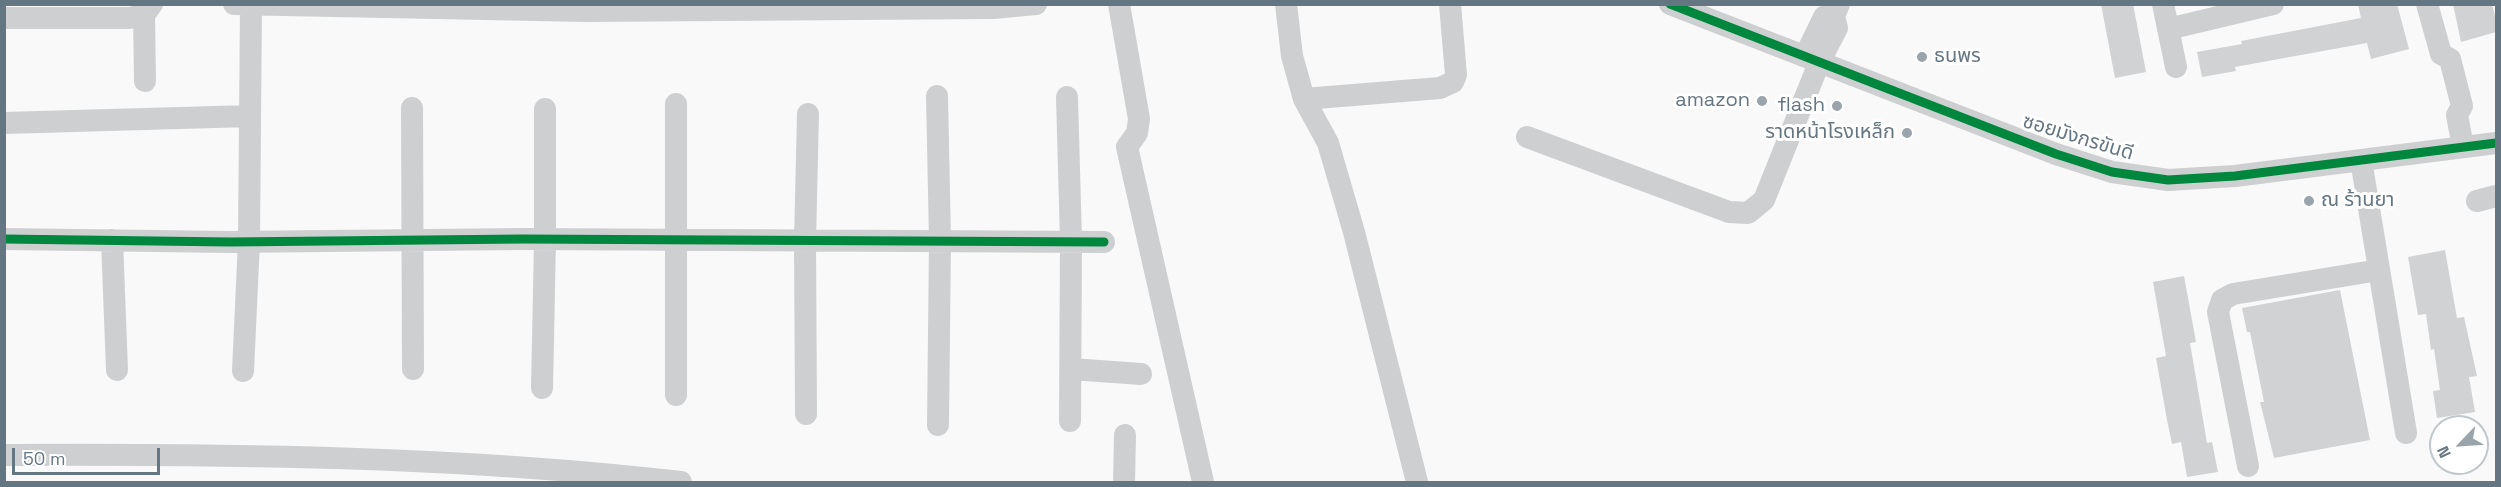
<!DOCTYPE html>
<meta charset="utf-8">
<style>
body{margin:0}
#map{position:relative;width:2501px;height:487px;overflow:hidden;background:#f9f9f9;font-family:"Space Grotesk",sans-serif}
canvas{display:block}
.frame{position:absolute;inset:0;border:6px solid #657683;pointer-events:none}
.north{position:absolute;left:2429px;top:415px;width:60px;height:60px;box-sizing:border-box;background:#fff;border:2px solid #c1c8cd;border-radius:50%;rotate:245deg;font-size:16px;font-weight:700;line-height:24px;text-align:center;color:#657683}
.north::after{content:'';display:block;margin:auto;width:21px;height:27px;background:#99a4ac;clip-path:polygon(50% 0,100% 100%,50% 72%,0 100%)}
.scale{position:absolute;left:12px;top:448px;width:148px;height:27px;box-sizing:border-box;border:3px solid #657683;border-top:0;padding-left:8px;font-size:18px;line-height:21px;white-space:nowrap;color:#657683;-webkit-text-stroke:4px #fff;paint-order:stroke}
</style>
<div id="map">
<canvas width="2501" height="487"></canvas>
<div class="frame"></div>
<div class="north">N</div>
<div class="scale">50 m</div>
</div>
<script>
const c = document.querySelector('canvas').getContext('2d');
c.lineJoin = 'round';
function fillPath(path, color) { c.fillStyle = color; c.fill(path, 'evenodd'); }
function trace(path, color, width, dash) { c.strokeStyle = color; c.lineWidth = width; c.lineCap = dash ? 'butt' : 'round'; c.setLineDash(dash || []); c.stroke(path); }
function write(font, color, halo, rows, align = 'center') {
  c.font = font + ' "Space Grotesk","Noto Sans Thai",sans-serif'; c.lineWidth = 6; c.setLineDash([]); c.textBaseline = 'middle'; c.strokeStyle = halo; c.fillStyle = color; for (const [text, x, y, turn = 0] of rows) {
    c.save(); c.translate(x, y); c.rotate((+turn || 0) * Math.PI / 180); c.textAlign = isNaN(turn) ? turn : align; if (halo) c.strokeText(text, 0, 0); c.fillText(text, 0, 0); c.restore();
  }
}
fillPath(new Path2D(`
 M2101,4H2133L2146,72L2115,78Z
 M2358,4H2397L2409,49L2371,59L2367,43L2235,67L2236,71L2202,77L2197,52L2242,44L2241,41L2361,18Z
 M2453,4H2492L2496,20V32L2461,42Z
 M2445,250L2457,318L2464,317L2477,376L2469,377L2475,412L2437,418L2433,391L2440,390L2434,349L2431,350L2426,314L2418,315L2408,257Z
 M2184,276L2196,342L2190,343L2207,443L2212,442L2218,472L2187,477L2181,442L2172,444L2167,420L2156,358L2166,356L2153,282Z
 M2340,290L2370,440L2274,458L2260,402H2264L2250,332H2247L2242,308Z`), '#d0d2d3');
trace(new Path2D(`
 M234,4L586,11L993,8L1036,4
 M1119,4L1139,119L1137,133L1127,147L1203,482
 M1286,4L1292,56L1304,99L1328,143L1354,232L1417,482
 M1670,4L2056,154L2112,172L2168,180L2235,176L2496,143
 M2163,4L2176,67
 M2427,4L2441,54L2450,59L2462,106L2457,115L2463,147
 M144,15L145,81
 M4,18H129L144,15L152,4
 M2168,29L2273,4
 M1805,56L1824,17L1834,16
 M937,96L940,240L938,425
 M1067,97L1071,241L1070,421
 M1304,99L1440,88L1453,82L1456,75L1450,4
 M676,104V395
 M412,108L413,369
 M4,123L250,116
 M1527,137L1729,212L1748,213L1764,200L1819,63L1837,28L1834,16L1839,4
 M2361,160L2406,433
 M2477,201L2496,196
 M4,239L230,242L522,239L1104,242
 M112,240L117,370
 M1071,369L1141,374
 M243,371L249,241L251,5
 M542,388L545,240V109
 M806,414L805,241L808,114
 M4,455C230,454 457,456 681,482
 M2248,466L2218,312L2222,300L2233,294L2379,270
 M1124,482L1125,435`), '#cecfd0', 22);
trace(new Path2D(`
 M1670,4L2056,154L2112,172L2168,180L2235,176L2496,143
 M4,239L230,242L522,239L1104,242`), '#00873e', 9);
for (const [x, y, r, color] of [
 [1922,57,6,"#99a4ac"],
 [1762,101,6,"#99a4ac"],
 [1837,106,6,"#99a4ac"],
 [1907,133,6,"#99a4ac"],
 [2309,201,6,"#99a4ac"]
]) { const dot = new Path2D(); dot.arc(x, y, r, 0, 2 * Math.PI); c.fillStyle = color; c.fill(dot); trace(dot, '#fff', 2); }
write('20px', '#657683', '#fff', [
 ["ธนพร",1934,57,"left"],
 ["amazon",1750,101],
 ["flash",1825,106],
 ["ราดหน้าโรงเหล็ก",1895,133],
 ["ณ ร้านยา",2321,201,"left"]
], 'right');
write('20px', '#657683', '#fff', [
 ["ซอยมังกรขันดี",2078,138,17]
]);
</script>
